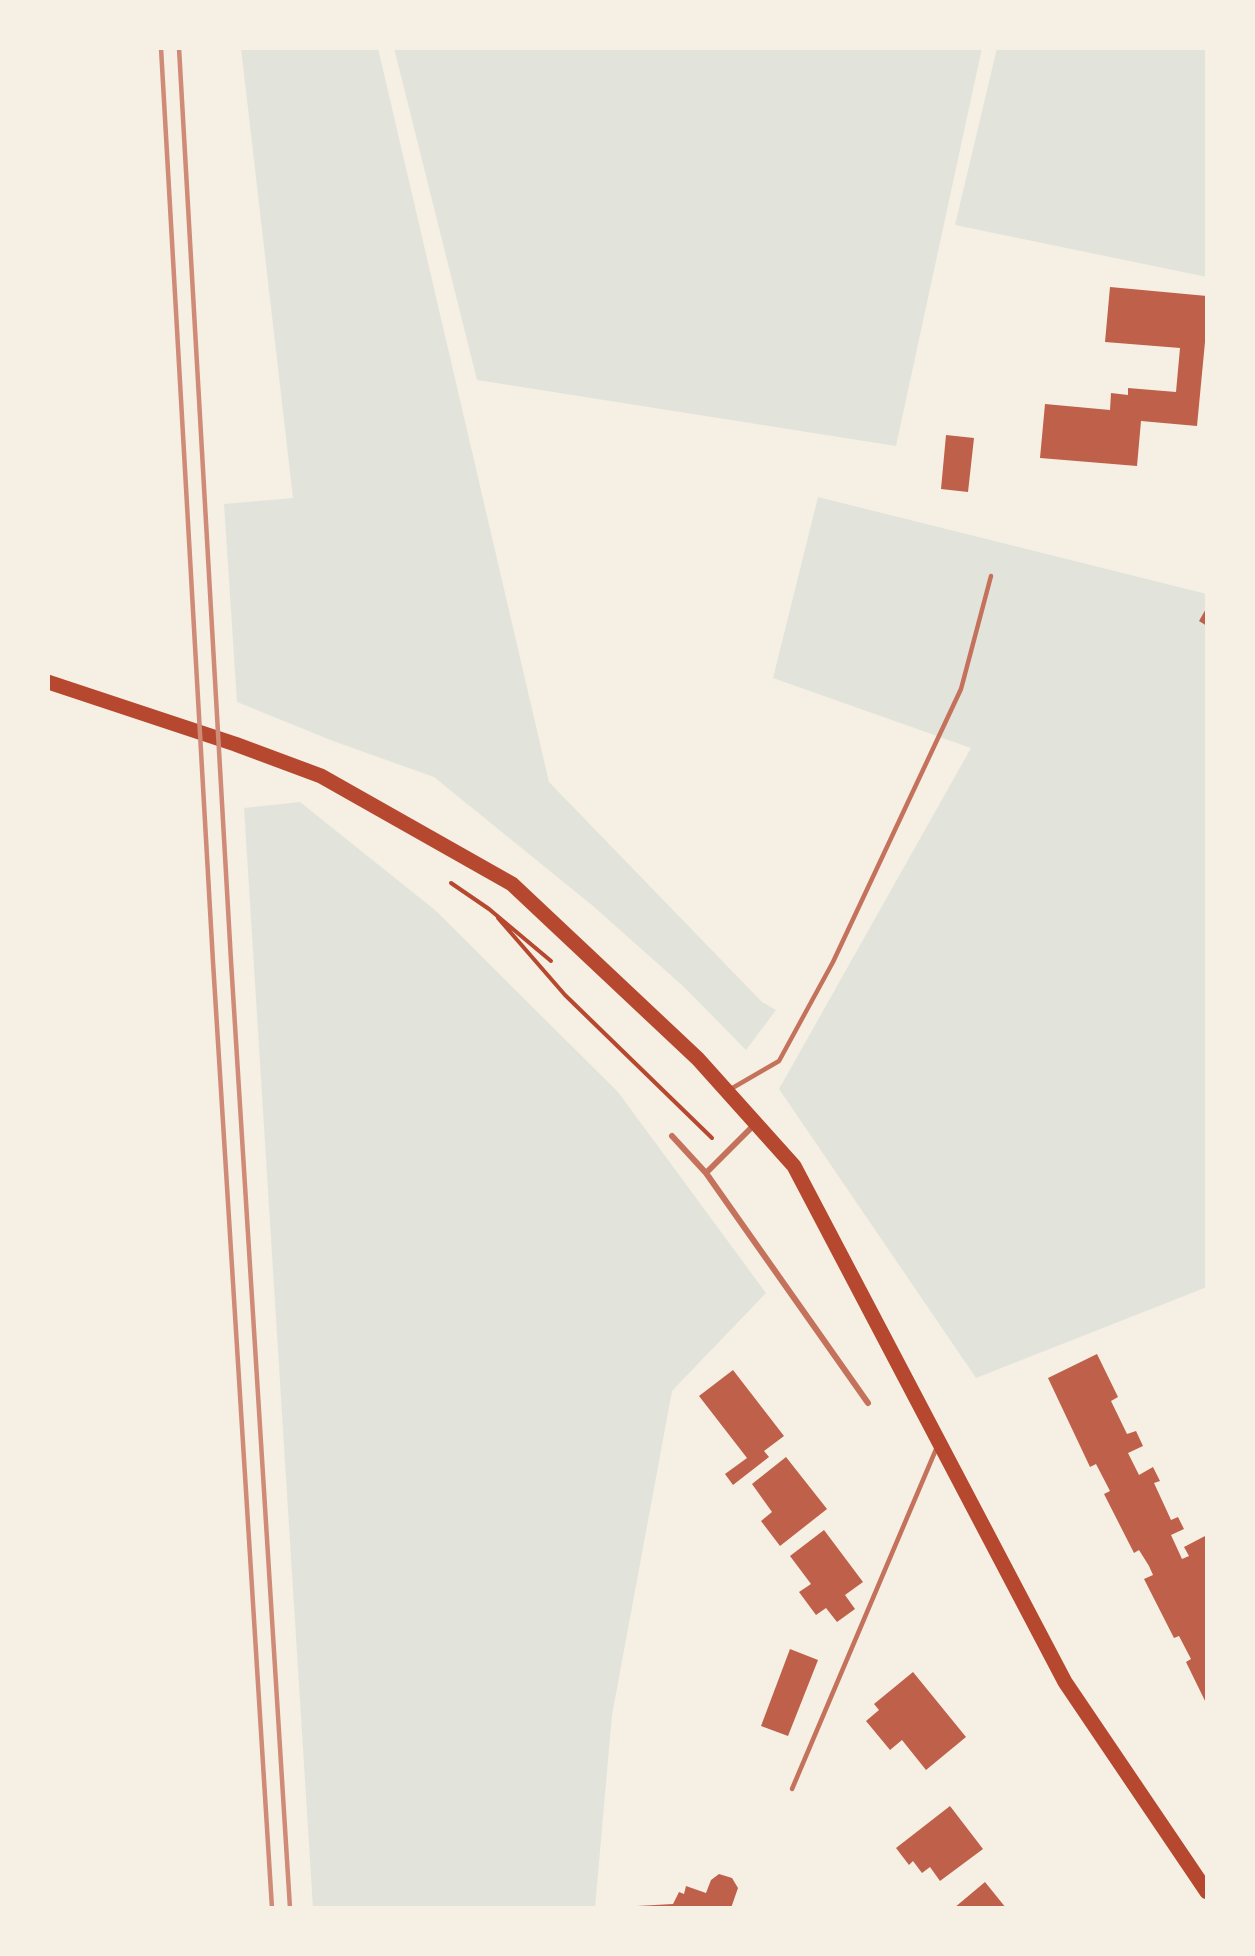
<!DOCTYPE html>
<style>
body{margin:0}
#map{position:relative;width:1255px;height:1956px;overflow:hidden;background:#f6efe4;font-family:Rubik,sans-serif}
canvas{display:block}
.frame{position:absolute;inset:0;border:50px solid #f6efe4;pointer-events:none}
</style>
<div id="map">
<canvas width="1255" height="1956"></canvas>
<div class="frame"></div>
</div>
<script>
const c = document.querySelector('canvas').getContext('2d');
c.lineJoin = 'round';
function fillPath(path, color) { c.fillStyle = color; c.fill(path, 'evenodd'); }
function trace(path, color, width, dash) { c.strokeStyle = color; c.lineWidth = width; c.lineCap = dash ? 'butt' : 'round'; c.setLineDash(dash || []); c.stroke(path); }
fillPath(new Path2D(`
 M241,48H378L549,782L762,1002L776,1010L746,1050L684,987L593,906L434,777L333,741L237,702L224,504L293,498Z
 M394,48H982L896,446L477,380Z
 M997,48H1207V277L955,225Z
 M818,497L1207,594V1287L976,1378L779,1089L971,748L773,678Z
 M300,802L435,910L618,1092L766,1293L672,1391L612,1715L595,1908H313L244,808Z`), '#e2e4dc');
fillPath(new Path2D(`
 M1110,287L1207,296V321L1197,426L1141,421L1137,466L1040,458L1045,404L1110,410L1111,393L1128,395V388L1176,392L1180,348L1105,342Z
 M946,435L974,438L968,492L941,489Z
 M1207,607V626L1199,621Z
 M1097,1354L1118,1397L1111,1401L1127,1434L1136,1431L1143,1446L1128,1453L1139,1475L1153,1467L1160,1481L1154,1483L1166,1509L1171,1520L1178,1517L1184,1529L1171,1535L1182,1559L1189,1556L1184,1547L1207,1535V1705L1186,1662L1191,1659L1179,1636L1174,1638L1144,1579L1153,1575L1149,1566L1139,1550L1134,1553L1104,1494L1110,1491L1096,1464L1090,1467L1048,1378Z
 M733,1370L784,1436L764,1451L769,1457L733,1485L725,1474L747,1458L699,1396Z
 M786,1457L827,1509L780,1546L761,1521L772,1512L752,1484Z
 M824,1530L863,1582L845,1595L855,1609L837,1622L826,1608L816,1615L799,1592L811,1584L790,1556Z
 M790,1649L818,1660L788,1736L761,1726Z
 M913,1672L966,1737L926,1770L902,1740L890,1750L866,1721L879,1710L874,1704Z
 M950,1806L983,1849L940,1881L930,1867L922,1873L913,1861L909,1865L896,1848Z
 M719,1874L732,1878L738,1888L731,1908H637V1906L673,1904L679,1892L684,1894L686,1886L706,1893L711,1880Z
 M985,1882L1006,1908H954Z`), '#bf614a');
trace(new Path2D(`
 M451,883L489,909L551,961
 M498,918L565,995L712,1138`), '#b5482f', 4);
trace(new Path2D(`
 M729,1090L779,1061L833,962L961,689L991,576
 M792,1789L937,1447`), '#c5725c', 4.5);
trace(new Path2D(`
 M755,1124L706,1173L868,1403
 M672,1136L706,1173`), '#c5725c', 6);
trace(new Path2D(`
 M48,682L235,744L321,776L512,884L698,1059L794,1166L1065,1682L1207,1892`), '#b5482f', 15);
trace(new Path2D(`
 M161,48L213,962L272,1908
 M179,48L231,961L290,1908`), '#cf8b77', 4.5);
</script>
